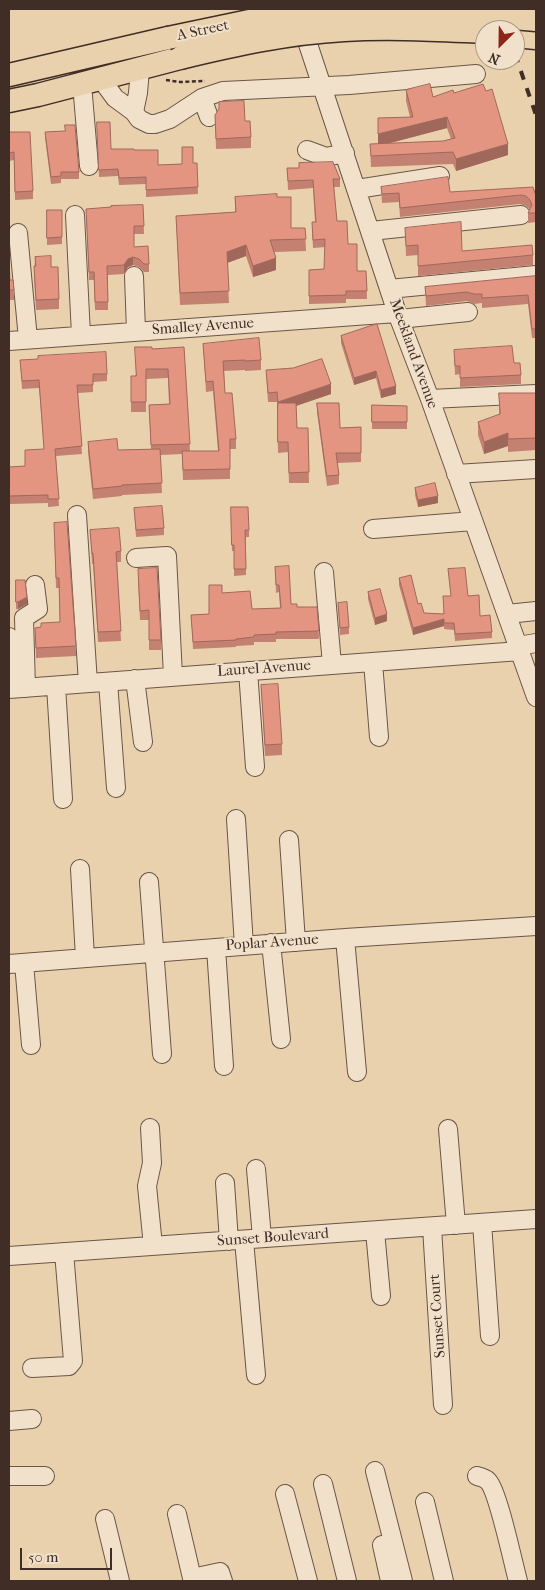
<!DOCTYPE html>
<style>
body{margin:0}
#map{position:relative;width:545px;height:1590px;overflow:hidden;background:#e9d1ae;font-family:"IM FELL French Canon",serif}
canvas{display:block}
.frame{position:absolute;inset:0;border:10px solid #3f2d26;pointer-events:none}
.north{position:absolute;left:475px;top:20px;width:50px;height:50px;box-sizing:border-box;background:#f1e1ca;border:1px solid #a98;border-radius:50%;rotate:203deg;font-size:14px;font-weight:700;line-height:20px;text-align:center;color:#3f2d26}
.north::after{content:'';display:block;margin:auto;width:18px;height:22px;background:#8f2418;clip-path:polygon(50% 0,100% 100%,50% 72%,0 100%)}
.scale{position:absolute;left:20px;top:1548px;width:92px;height:22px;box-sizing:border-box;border:2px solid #3f2d26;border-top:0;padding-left:6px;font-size:15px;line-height:18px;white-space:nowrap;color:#3f2d26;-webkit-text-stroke:4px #f1e1ca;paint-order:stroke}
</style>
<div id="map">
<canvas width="545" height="1590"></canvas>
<div class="frame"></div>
<div class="north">N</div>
<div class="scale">50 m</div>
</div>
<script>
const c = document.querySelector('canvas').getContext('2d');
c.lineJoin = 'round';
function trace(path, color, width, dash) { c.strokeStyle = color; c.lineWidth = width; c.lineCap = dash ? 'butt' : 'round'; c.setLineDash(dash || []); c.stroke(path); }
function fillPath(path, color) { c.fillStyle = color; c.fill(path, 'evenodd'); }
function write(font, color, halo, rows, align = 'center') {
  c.font = font + ' "IM FELL French Canon",serif'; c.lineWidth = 4; c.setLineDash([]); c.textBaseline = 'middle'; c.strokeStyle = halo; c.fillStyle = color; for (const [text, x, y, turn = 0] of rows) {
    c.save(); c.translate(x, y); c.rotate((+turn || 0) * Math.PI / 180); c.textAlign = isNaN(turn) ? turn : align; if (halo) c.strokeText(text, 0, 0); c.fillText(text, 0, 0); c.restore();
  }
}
const minor = new Path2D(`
 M301,23L397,313L430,399L536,697
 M101,79L115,98L134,112L139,119L149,124H155L170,119L202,98L223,91L349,85L476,74
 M82,84L89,166
 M202,98L209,117
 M134,112L138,93L140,69
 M307,150L326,157L345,153
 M357,189L440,176
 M75,215L81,335
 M371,231L521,215
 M18,233L28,339
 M134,276L136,331
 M389,289L536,275
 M399,319L468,312
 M9,341L397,313
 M430,399L536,394
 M456,474L536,469
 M77,515L88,683
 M373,529L473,521
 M136,558L167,556L173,676
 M324,572L332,665
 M507,614L536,611
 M9,637L12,688
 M518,646L536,643
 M373,662L379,737
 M248,671L255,767
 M135,679L143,742
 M108,682L116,788
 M56,686L63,799
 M26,688L24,618L38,609L35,585
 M9,689L520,651
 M236,819L244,946
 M289,840L296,942
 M80,869L85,958
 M149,882L162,1054
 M345,938L357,1072
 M271,943L281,1039
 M216,948L224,1066
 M24,963L31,1045
 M9,964L345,938L536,926
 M150,1128L152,1163L147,1186L153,1246
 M448,1129L456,1225
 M256,1169L262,1238
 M225,1183L229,1241
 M482,1223L490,1336
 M432,1227L443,1405
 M375,1231L381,1296
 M244,1240L256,1375
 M9,1256L536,1219
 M32,1368L69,1366L73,1361L64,1252
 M9,1421L32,1419
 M375,1471L403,1581
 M9,1476H45
 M477,1476C481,1477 485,1478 488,1481C498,1491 513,1563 518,1581
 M323,1484L347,1581
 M285,1494L308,1581
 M425,1502L444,1581
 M177,1514L192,1578L220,1572L223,1581
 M105,1519L120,1581
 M382,1545L390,1581`);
const major = new Path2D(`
 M515,36L536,38
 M9,75L168,38
 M9,101L38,95L180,58`);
trace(minor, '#6a5648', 20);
trace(major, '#3f2d26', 25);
trace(new Path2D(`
 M166,80L180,82L205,81`), '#3f2d26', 2.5, [4, 2.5]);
trace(minor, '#f1e1ca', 18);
trace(major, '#e9d1ae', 22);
trace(new Path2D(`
 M499,9L507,30
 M515,54L536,115`), '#3f2d26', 4, [9, 9]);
const majorBridge = new Path2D(`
 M168,38L254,20L336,10L413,11L491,16L536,20
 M180,58C234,45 288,33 344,30C391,27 438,30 485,32`);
trace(majorBridge, '#3f2d26', 25, []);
trace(majorBridge, '#e9d1ae', 22);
fillPath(new Path2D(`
 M406,90L433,97L454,93L508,155L456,171L453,164L371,167L370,144H378V118L410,117L406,101ZM447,128L451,139L443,141L387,144Z
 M219,102L245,121L251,137V148L216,149L215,115L219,110Z
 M97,129L111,149L134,150L158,165L197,163L198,194L146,197V184L119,185L118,176L99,177Z
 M9,132L33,191V199L15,200L14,160L9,161Z
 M45,132L79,172V179H61V183L51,184L45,138Z
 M287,168L340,179V187H334L337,221L348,244L357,271H366L367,299H346V303L309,304V270L324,269L325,247L313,248L312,230L315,222L313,188L288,190Z
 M381,187L450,192L536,196V222L528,223V213L530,209L526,206L520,204L400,217L399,202L382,203Z
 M235,197H277L291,228H305L306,251L274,252L276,270L253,277L246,256L227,263L229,303L180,305L176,216L235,212Z
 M143,205L144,234H134V247L149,264V272H144L139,267L133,265L128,267L124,274L108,275V310H95L94,280H89L86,209Z
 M47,210H62V244L47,245Z
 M405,228L462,251L533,255V265L418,276V255L406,256Z
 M35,257L51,267L59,299V309L36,310L34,277Z
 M9,258L10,280L14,290V300H9Z
 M536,276V338H532L528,304L482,308V303L474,304L467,301L426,306L425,287Z
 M377,324L396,394L381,398L376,378L354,385L341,343V336Z
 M203,344L261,360V370L245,371V370L224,371L225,393L236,439V449H230V479L183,480L182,454L160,455L162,493L122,495V496L93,499L88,452V442L118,450L151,449L149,405L169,404L168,378L146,379V412H131V376H135L152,349L184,347L190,451H218L213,391L206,392Z
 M454,350L514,363L521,375V384L460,387V374L455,375Z
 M20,360L107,374V381L93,382V392L78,393L82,454L56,456L59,506L48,507V503L9,504V467L25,466L44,449L39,388L22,389Z
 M266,370L331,394L296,406L297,428H308L309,483H289L288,452L278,453L277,402H268Z
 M499,393H536V450L508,452V446L484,454L478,435V422L499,415Z
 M317,403L340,428L361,427V462L337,463L339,475V484L327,486L317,412Z
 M372,405L407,406V429H372Z
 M415,488L438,503L418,507L415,495Z
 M134,508L164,528V535L136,537Z
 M231,514L249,530V537H246V575L234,576V551H232Z
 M54,523L76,646V656L36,658L35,628L41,627L60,622L59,588H56Z
 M90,530L121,551V562H117L121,641L98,642L93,564H92Z
 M275,567L291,604L297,607H317L319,638L318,639H276V642H254V645L236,646V647L193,649L191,615L209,614L222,593L252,609L280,608L279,592L276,593Z
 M448,569L468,596L480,616L492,632V638L455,641L454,630L444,629V626L413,635L399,585V578L418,604L424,613L443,614L451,596Z
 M138,578L161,640V650H149V620H140Z
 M16,580L27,604L18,609H16Z
 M368,592L387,621L375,625L368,599Z
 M338,603L349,627V634L340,635Z
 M261,685L282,744V755L265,756Z`), '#c48070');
fillPath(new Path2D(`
 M447,117V128L378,146V134Z
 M508,144V155L456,171V159Z
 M246,245V256L227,263V252Z
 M133,257V265L128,267L124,274V265L128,259Z
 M276,258V270L253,277V266Z
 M376,371V378L354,385V378Z
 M331,384V394L278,412V402Z
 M396,386V394L381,398V390Z
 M508,433V446L484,454V442Z
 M438,496V503L418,507V500Z
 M27,597V604L18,609V602Z
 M387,614V621L375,625V618Z
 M444,619V626L413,635V628Z`), '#a0685b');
const building = new Path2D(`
 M430,84L433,97L453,90L454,93L483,84L486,91L492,89L508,144L456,159L453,152L371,156L370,144L443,141L455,138L447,117L378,134V118L413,117L406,90Z
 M244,101L245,121H250L251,137L216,139L215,115L219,109V102Z
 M97,122H110L111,149H134V150H158V165L182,164V147H193V163H197L198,187L146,190V177L119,178L118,169L99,170Z
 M65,125H75L79,172H61V176L51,177L45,132L65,131Z
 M9,132H30L33,191L15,192L14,152L9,153Z
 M333,162L340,179H333L337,221H347L348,244H357V271H366L367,291H346V295L309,296V270L324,269L325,239L313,240L312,222H316L313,180L288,181L287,168H299V163Z
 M448,177L450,192L533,187L536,196V213H528L532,205L530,200L526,196L520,195L400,208L399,193L382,194L381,187Z
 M277,194V197H291V228H305L306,239L270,240L276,258L253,266L246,245L227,252L229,291L180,293L176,216L236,212L235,197Z
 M143,205L144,226H134V247L148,246L149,264H144L139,259L133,257L128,259L124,265L107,266L108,302H95L94,272H89L86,209L111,207V206Z
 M47,210H62V237L47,238Z
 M461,222L462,251L532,245L533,255L418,266V245L406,246L405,228Z
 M51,256V267H58L59,299L36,300L34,266H36L35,257Z
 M9,258L10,280H13L14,290H9Z
 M536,276V329H532L528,295L482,298V294H474L467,292L426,296L425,287Z
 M377,324L396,386L381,390L376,371L354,378L341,336Z
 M259,338L261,360L245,361V360L223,361L225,393H232L236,439H230V469L183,470L182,451H219L213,381L206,382L203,344Z
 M512,346L514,363H520L521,375L460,378V366H455L454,350Z
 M135,347H152V349L184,347L190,444L151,445L149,405L170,404L168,369H146V402H131V376H136Z
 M106,352L107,374H93V385H77L82,446L55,449L59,499H48V495L9,496V467L25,466V450L44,449L39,380L22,381L20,360L38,359V356Z
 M322,359L331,384L278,402L277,392L268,393L266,370L293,368Z
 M499,393H536V438L508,439V433L484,442L478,422L500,414Z
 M278,403H296L297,428H308L309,472L289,473L288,442H278Z
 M317,403H339L340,428L361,427V453H336L339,475L327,476Z
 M372,405L407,406V422H372Z
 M117,439L118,450L160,449L162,483L122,485V486L93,489L88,442Z
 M435,483L438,496L418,500L415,488Z
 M162,506L164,528L136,530L134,508Z
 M231,507H248L249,530H245L246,569H234V545H232Z
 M67,522L76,646L36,648L35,628L41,627V623L60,622L59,578H56L54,523Z
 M119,528L121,551L116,552L121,631L98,632L93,553L92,554L90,530Z
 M289,566L291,604H297V607H317L319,630L318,631L276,632V634L254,635V637L236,639V640L193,642L191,615L209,614V585H222V593L250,591L252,609L281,608L279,585H276L275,567Z
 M157,568L161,640H149V610L140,611L138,569Z
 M465,568L468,596L479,595L480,616L490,615L492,632L455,634L454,623H444V619L413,628L399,578L411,575L418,604L421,603L424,613L444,614L443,596H451L448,569Z
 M16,580H25L27,597L18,602H16Z
 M380,589L387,614L375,618L368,592Z
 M347,602L349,627L340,628L338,603Z
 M278,684L282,744L265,745L261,685Z`);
fillPath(building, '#e49582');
trace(building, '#a0685b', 1);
write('15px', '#3f2d26', '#f1e1ca', [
 ["A Street",203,31,-12],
 ["Smalley Avenue",203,327,-4],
 ["Meekland Avenue",413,354,70],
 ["Laurel Avenue",264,669,-4],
 ["Poplar Avenue",272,943,-4],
 ["Sunset Boulevard",273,1238,-4],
 ["Sunset Court",438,1316,-94]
]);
</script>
